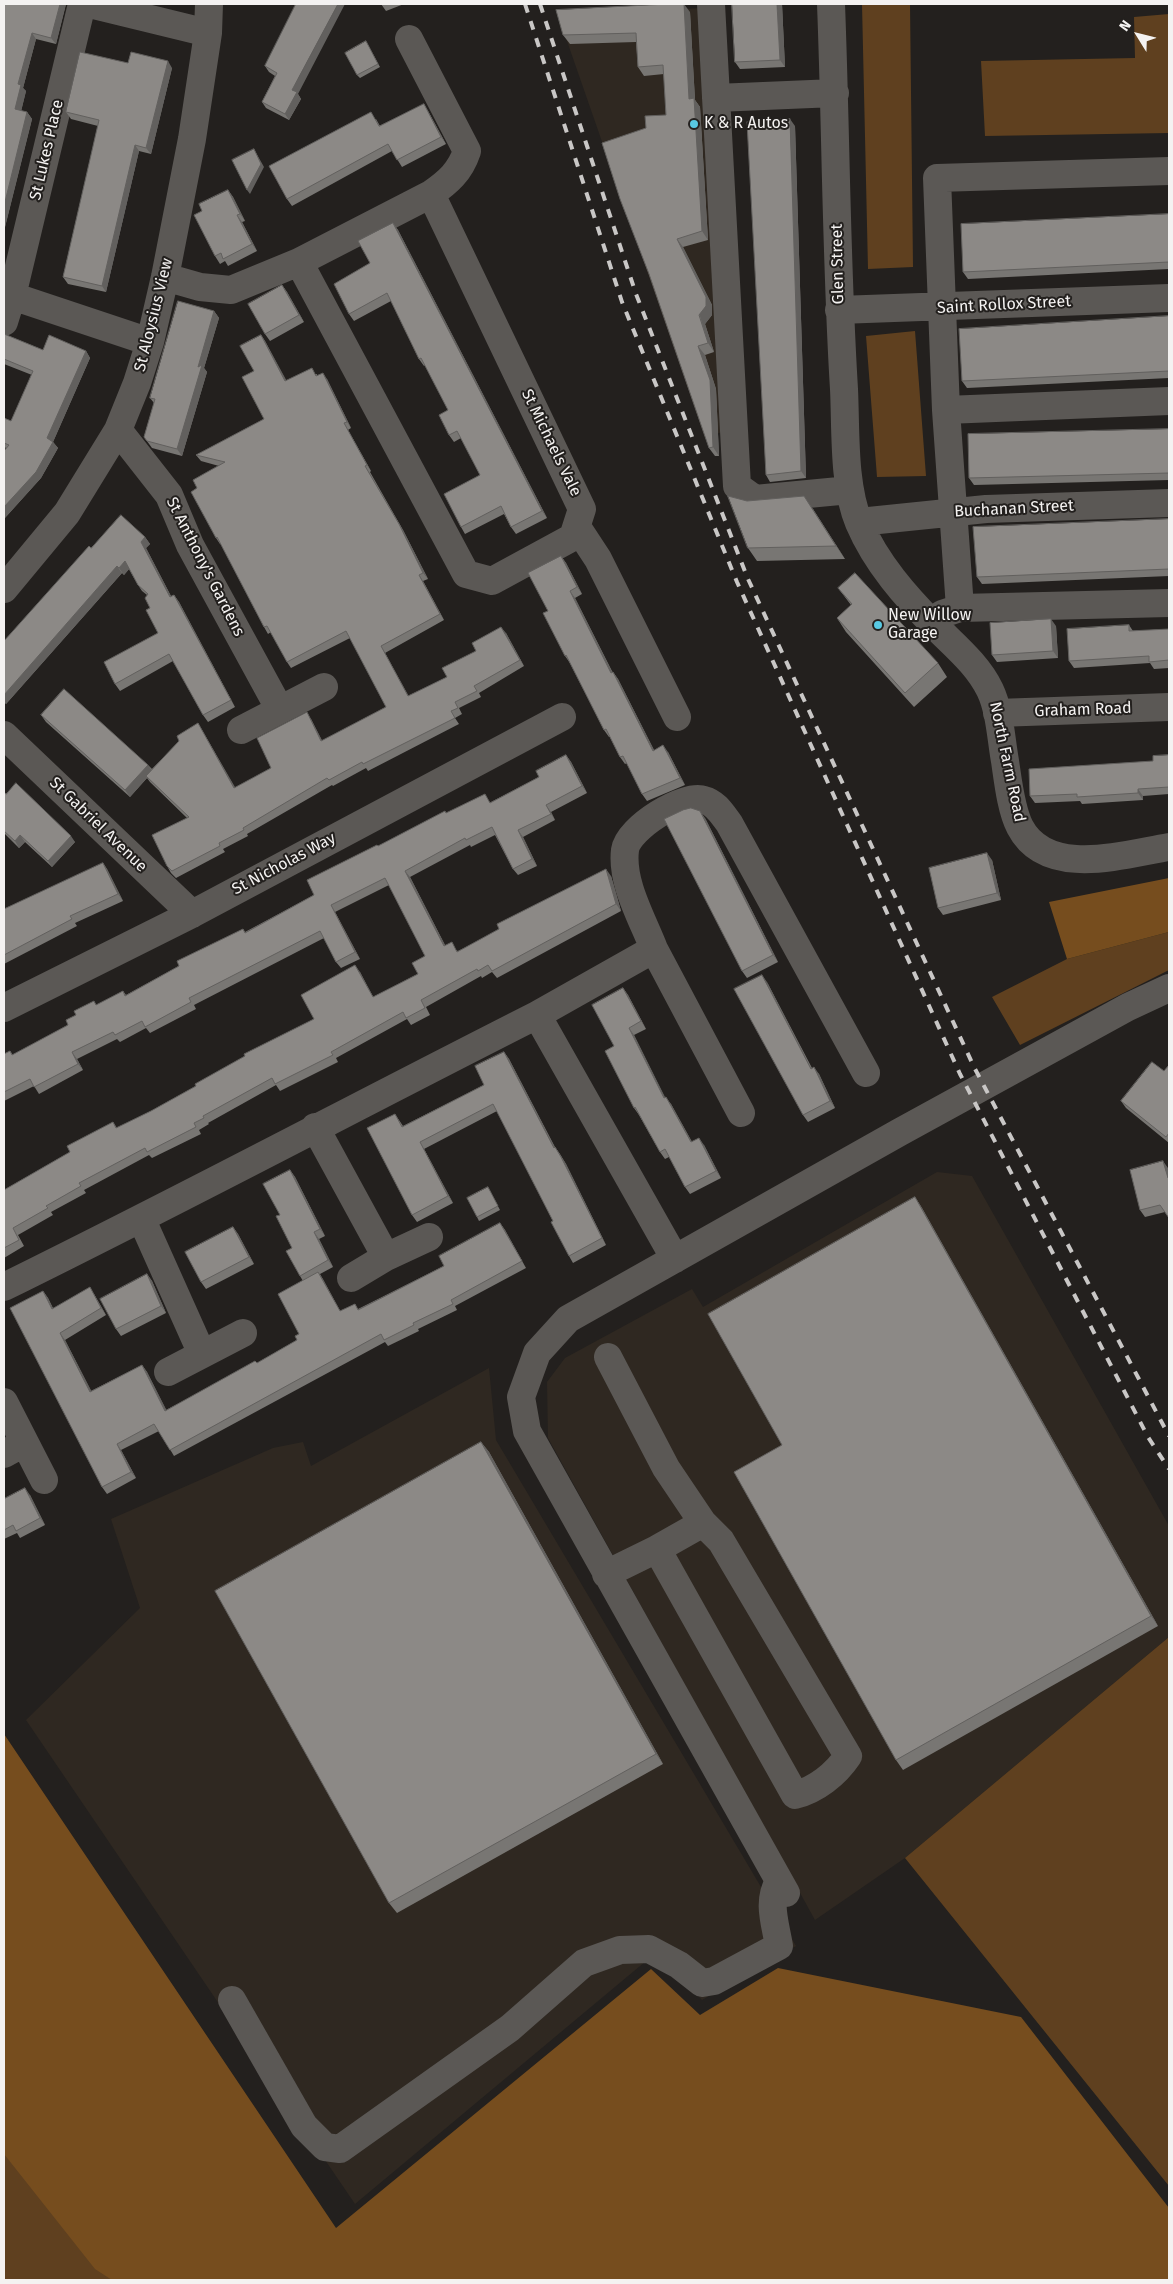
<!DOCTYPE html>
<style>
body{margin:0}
#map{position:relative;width:1173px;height:2284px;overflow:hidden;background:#23201e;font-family:"Fira Sans",sans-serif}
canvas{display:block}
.frame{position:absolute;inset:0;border:5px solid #f4f2f1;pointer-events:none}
.north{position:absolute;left:1113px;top:10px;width:50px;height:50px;-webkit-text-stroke:4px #23201e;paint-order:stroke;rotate:306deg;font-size:14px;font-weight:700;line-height:20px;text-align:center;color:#f4f2f1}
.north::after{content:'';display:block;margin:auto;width:18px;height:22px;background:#f4f2f1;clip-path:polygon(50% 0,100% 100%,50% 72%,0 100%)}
</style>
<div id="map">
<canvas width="1173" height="2284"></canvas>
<div class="frame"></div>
<div class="north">N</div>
</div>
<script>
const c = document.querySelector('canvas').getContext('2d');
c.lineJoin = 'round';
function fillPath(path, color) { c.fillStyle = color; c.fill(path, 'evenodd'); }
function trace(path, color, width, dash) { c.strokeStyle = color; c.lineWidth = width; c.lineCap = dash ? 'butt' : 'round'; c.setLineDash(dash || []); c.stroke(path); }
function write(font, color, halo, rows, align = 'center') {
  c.font = font + ' "Fira Sans",sans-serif'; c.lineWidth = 4; c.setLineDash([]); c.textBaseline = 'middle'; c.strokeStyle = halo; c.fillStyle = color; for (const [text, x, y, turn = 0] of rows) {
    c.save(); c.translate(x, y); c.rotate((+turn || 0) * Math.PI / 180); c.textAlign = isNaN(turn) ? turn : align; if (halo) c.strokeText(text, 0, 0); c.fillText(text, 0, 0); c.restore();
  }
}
fillPath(new Path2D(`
 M700,8L725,431L705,438L559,18Z
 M937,1172L972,1176L1169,1526V1637L905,1858L815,1920L548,1438L547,1382L565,1358L692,1289L703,1307Z
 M489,1368L496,1440L796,1946L702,2000L681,1978L646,1961L355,2204L26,1720L140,1608L111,1519L273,1448L303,1442L311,1466Z`), '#2f2821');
fillPath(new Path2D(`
 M862,4H910L913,267L868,269Z
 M1169,14V133L985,136L981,61L1135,58L1134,17Z
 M915,331L926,476L877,477L866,336Z
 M1169,932V970L1020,1045L992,997L1067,959Z
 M1169,1637V2186L905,1858Z
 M4,2148L141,2280H4Z`), '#5f401f');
fillPath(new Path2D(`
 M1169,878V932L1067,959L1049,902Z
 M4,1734L336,2228L651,1969L700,2015L778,1968L1021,2017L1169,2208V2280H112L95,2269L4,2154Z`), '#764d1e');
trace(new Path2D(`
 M89,4L208,33
 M711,4L737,486L755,499L850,490
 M831,4C836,132 836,261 844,389C846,431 843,484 859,523C876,563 906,597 936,627C956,647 978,665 990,690C1000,711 1001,739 1005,761C1008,781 1011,810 1020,827C1047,879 1125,854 1169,847
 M409,39L467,151C460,172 448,182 431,194
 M716,98L835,93
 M165,277L200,287L231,290L299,262L431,194L582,509L573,537L492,581L466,574L299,262
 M12,296L150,342
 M839,310L1169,298
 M4,322L12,296L82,4
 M946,410L1169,401
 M118,430L169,495L190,545L280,710
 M859,522L986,509L1169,503
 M577,527L598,559L677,717
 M4,589L67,513L118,430L137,383L150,342L165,277L192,139L208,33L209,4
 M960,608L946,410L937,178L1169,171
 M942,614L960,608L1169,603
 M997,713L1169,707
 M241,730L324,687
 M4,735L192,914
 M654,949C642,918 621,883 625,850C628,828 684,793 704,800C716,803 722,814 729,823L866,1073
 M4,1008L192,914L562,717
 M537,1015L654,949L741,1113
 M315,1127L386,1257
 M142,1220L202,1354
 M351,1278L386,1257L429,1237
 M4,1287C183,1199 359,1105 537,1015L675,1259
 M168,1372L243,1333
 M4,1402L44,1480
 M4,1454L24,1443
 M657,1549L795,1795C816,1790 836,1774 848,1756L721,1541L703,1523
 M606,1574L657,1549L703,1523L666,1468L608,1357
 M786,1893L527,1431L521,1397L537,1353L568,1319L900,1132L1128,1007L1169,988
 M232,2000L304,2126L325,2147L340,2149L510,2028L584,1963L620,1950L649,1949L679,1965L702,1983L714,1981L779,1946C775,1922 767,1902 779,1881`), '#5b5855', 28);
trace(new Path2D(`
 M525,4L622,302L737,582L960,1074L1148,1437L1169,1469
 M540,4L636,294L748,579L974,1067L1169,1436`), '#c9c7c6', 4, [9, 9]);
fillPath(new Path2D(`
 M4,4H66L56,44L36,39L23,88L26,91L21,111L27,112L32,119L4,231Z
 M296,4L298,94L301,99L289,120L266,108L262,102L275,76L269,72L265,66Z
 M381,4H404L386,11Z
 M782,4L785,67L740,69L735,62Z
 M690,12L695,100L700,107L708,240L683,247L712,305V315L705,324L714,352L705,355L716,389L719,456H715L709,448L646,128L666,115L664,74L644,76L638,67L636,42L570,44L563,35Z
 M368,45L380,67L360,78L357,75Z
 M128,63L172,68L151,154L139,151L106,292L68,284L63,277L98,126L71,119L66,112Z
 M424,104L428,111L446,144L402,167L392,151L292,206L287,199L376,119L380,126Z
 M795,126L806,478L770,482L766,475Z
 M228,190L233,197L245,221L242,222L257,251L228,266L225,261L220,264L215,256L202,211Z
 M1169,214V269L968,279L963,272Z
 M393,223L398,230L547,518L516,534L511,527L504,514L465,534L461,527L480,475L461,438L454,442L449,435L448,410L425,365L424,366L419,359L391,301L354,321L349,314L370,263Z
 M282,285L287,292L304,322L270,341L265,334Z
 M214,311L219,318L204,368L207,372L182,456L152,448L144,437L154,403L150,398Z
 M1169,316V378L967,388L962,381Z
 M4,334L43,350L86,351L90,358L53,442L58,448L41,478L4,519V451L6,448L4,447V418L11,421L32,375L4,364Z
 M261,335L265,341L286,381L317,374V376L327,379L351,428L348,430L371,471L370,472L403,530L428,579L423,581L444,620L385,653L408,696L447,677L476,651L506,633L524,666L479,693L481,697L459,708L462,714L455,718L459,724L368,771L366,768L333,786L332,785L247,834L248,836L223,849L225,852L176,878L171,873L167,866L187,818L150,782L147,778L130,797L46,722L41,715L148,765L152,769L198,723L202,730L235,788L271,768L311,719L322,741L386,707L350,638L291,668L287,662L271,632L268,634L264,627L221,544H220L216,538L197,488L219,466L201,461L196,455L264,419L254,371Z
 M1169,429V480L974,485L969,478Z
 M813,509L845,559L757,561L748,548Z
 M1169,519V576L982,584L977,577Z
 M145,537L150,544L146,548L171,596L174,595L179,602L235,707L208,722L203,715L173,661L120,691L115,684L158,633L150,608L147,595L142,591L138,585L129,569L124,575L122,573L6,704L4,702V641L91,548Z
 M561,556L566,563L582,594L575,598L613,673V672L618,679L654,750L668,752L685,785L647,801L642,794L627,763L625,764L620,757L610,737H609L604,730L570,663L565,656L548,611Z
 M838,588L938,663L947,677L914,707L846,632L837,618L851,605Z
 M1129,625L1133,631L1169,629V668L1154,669L1150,663L1074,668L1069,661Z
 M1056,626L1058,658L997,662L992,655Z
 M566,755L571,762L587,793L551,812L555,820L523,837L537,866L518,875L513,869L495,835L471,847L470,845L410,877L445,945L458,951L611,876L621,911L497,978L492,972L482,978L481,976L426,1007L430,1015L411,1025L407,1019L336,1058L338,1062L280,1091L276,1085L208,1123L209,1124L199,1130L201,1134L152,1158L149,1155L84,1190L86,1193L51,1212L53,1215L18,1235L24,1246L4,1258V1190L70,1152L113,1122L117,1128L151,1111L196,1086L314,1019L360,972L373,997L418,974L425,956L389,885L335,912L360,959L341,968L336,962L324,938L194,1005L196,1009L150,1033L146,1028L120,1042L117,1039L77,1059L83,1070L39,1094L34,1086L4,1101V1054L10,1051L13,1055L68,1025L97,1005L123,991L126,995L179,966L243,929L245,932L314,895L378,846L446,813L491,802L539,777Z
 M1169,755V794L1143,796V800L1082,804L1080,801L1035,803L1030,796L1153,761Z
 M4,792L75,842L52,867L25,842L19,848L4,833Z
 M705,818L778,962L747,978L742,971Z
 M992,860L1001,900L943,915L938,908Z
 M103,863L107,869L123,901L75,923L77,926L4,964V909Z
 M767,982L812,1068L819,1074L835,1108L808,1122L803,1115Z
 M623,988L628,995L646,1029L634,1035L665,1098L671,1104L692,1142L704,1145L721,1178L690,1194L685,1187L669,1157L665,1159L660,1152L639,1115L634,1108L614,1046Z
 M504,1052L509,1059L555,1147L560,1154L566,1164L606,1245L573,1263L569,1256L553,1221L497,1111L424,1149L453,1203L417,1222L412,1215L395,1114L403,1126L484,1085Z
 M1169,1065V1143L1126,1108L1121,1101L1164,1071Z
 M1168,1168L1165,1212L1145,1217L1140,1210Z
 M290,1170L295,1177L325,1236L319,1239L333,1267L320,1274L340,1311L355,1304L358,1309L444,1266L500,1223L505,1230L526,1268L455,1306L457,1310L418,1329L419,1331L388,1346L385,1342L174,1456L159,1431L121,1450L136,1478L107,1494L102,1487L43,1291L48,1298L53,1308L94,1294L106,1315L65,1340L91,1391L142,1365L147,1372L166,1410L257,1363L297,1340L299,1334L303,1281L300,1276L292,1248L280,1215Z
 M490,1191L500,1210L479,1221L477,1217Z
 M915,1197L922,1208L1158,1626L903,1770L896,1760L782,1445Z
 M233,1227L238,1234L254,1264L206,1289L201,1282Z
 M147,1274L152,1281L166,1313L121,1336L116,1329Z
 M481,1442L489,1452L663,1764L397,1913L389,1903Z
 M30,1495L45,1525L20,1538L17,1533L4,1539V1499Z`), '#787673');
fillPath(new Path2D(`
 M60,4H66L56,44L51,38Z
 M338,4H345L298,94L301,99L289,120L285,114L292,90Z
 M684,4L690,12L695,100L700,107L708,240L702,231L689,99Z
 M777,4H782L785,67L780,60Z
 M32,33L36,39L23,88L26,91L20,116L15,109L18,84Z
 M168,61L172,68L151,154L146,148Z
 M424,104L428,111L446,144L441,137Z
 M27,112L32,119L4,231V206Z
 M790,119L795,126L806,478L801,471Z
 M135,145L139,151L106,292L102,286Z
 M254,149L264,167L250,194L247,190Z
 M228,190L233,197L245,221L240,214Z
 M237,215L242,222L257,251L252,244Z
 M393,223L398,230L547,518L542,511Z
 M677,239L683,247L712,305V315L705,324L714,352L708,343Z
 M282,285L287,292L304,322L299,315Z
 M214,311L219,318L204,368L207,372L182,456L177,449L198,367Z
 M261,335L265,341L290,387L285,381Z
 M698,346L705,355L716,389L719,456L713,447Z
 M86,351L90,358L53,442L58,448L41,478L4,519V507L47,438Z
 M323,373L327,379L351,428L347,422Z
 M344,423L348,430L371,471L367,465Z
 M365,466L403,530L428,579L423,573Z
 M804,496L813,509L845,559L836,546Z
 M145,537L150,544L146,548L175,604L170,597L141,542Z
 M561,556L566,563L582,594L577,587Z
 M125,561L130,568L124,575L119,568Z
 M117,566L122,573L6,704L4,700V695Z
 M419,575L423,581L444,620L440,614Z
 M570,591L575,598L616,680L611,673Z
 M174,595L179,602L235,707L231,700Z
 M1051,619L1056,626L1058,658L1053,651Z
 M501,627L506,633L524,666L520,660Z
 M381,646L385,653L412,702L408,696Z
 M613,672L618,679L658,758L653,751Z
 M307,712L311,719L326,748L321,741Z
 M198,723L202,730L239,794L234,788Z
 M663,745L668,752L685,785L680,778Z
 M566,755L571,762L587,793L582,786Z
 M148,765L153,772L146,776L147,778L130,797L125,790Z
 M1138,789L1143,796V800L1138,793Z
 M546,805L551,812L555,820L551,814Z
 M700,811L705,818L778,962L773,955Z
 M518,830L523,837L537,866L532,859Z
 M20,835L25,842L19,848L15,841Z
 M71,836L75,842L52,867L48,861Z
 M987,853L992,860L1001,900L997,893Z
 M103,863L107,869L123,901L118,894Z
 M606,869L611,876L621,911L616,904Z
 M405,871L410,877L449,953L444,946Z
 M331,905L335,912L360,959L355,952Z
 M355,965L360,972L377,1004L373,997Z
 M762,975L767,982L815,1076L811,1069Z
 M623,988L628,995L646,1029L641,1021Z
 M629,1028L634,1035L669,1105L664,1098Z
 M72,1052L77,1059L83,1070L78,1064Z
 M504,1052L509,1059L558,1154L554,1148Z
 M814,1067L819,1074L835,1108L830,1101Z
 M666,1097L671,1104L696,1149L691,1142Z
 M699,1138L704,1145L721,1178L716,1171Z
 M420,1142L424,1149L453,1203L448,1196Z
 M555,1147L566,1164L606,1245L602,1238Z
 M1163,1161L1168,1168L1169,1180L1168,1178Z
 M290,1170L295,1177L325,1236L320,1229Z
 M915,1197L922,1208L1158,1626L1151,1616Z
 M500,1223L505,1230L526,1268L522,1261Z
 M233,1227L238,1234L254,1264L249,1257Z
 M314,1232L319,1239L333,1267L328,1260Z
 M318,1272L323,1279L344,1318L340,1311Z
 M147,1274L152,1281L166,1313L161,1306Z
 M90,1287L106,1315L101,1308Z
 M43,1291L48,1298L56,1315L52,1309Z
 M60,1333L65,1340L95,1398L90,1392Z
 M142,1365L147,1372L170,1417L165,1411Z
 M481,1442L489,1452L663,1764L656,1754Z
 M117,1444L121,1450L136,1478L131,1472Z
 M25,1488L30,1495L45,1525L40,1518Z`), '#62605e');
const building = new Path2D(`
 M4,4H60L51,38L32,33L18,84L21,85L15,109L27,112L4,206Z
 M296,4H338L292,90L297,92L285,114L262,102L277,73L265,66Z
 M668,4H684L689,99L694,98L702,231L677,239L706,297V306L699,315L708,343L698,346L710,380L713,447L709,448L649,274L620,199L602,143L646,128L645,116L666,115L663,65L638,67L636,33L563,35L556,10Z
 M732,4H777L780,60L735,62Z
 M366,41L378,64L357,75L345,53Z
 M80,52L128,63L131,52L168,61L146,148L135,145L102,286L63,277L99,120L66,112Z
 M424,104L441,137L397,160L388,144L287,199L269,166L371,112L379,126Z
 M790,119L801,471L766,475L747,122Z
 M254,149L261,164L247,190L232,160Z
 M228,190L240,214L237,215L252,244L223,259L221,253L215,256L194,215L202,211L199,204Z
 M1169,214V262L963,272L961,224Z
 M393,223L542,511L511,527L501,506L461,527L444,494L480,475L457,431L449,435L439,415L448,410L421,358L419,359L387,293L349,314L334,284L370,263L358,241Z
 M282,285L299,315L265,334L248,304Z
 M178,301L214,311L198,367L202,365L177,449L147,441L144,437L155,399L150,398Z
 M1169,316V371L962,381L959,329Z
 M4,334L43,350L49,335L86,351L47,438L53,442L36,472L4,507V451L9,445L4,443V418L11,421L33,371L4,359Z
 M261,335L285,381L312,368L316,376L323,373L347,422L344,423L367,465L365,466L399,524L423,573L419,575L440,614L381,646L408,696L447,677L442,668L476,651L472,643L501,627L520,660L474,686L477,691L455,702L458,708L451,711L455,718L363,764L362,762L329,780L327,778L243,828L244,830L219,843L220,846L172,871L167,866L152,835L189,817L146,776L179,741L177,736L198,723L234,788L271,768L257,738L307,712L321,741L386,707L346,631L287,662L267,626L264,627L217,537L216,538L191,492L197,488L193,480L225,462L196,455L264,419L242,377L254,371L240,346Z
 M1169,429V473L969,478L968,434Z
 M728,496L747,501L804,496L836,546L748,548Z
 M121,515L145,537L141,542L170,597L174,595L231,700L203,715L169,654L115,684L104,662L158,633L146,610L150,608L145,598L148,594L138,585L125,561L119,568L117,566L4,695V641L89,546L91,548Z
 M1169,519V569L977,577L973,527Z
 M561,556L577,587L570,591L611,673L613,672L653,751L663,745L680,778L642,794L623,756L620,757L606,729L604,730L566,655L565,656L543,613L548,611L528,573Z
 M855,573L938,663L905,693L837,618L852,604L838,588Z
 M1051,619L1053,651L992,655L990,623Z
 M1129,625V631L1169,629V660L1149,662V656L1069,661L1067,629Z
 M64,689L148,765L125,790L41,715Z
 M566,755L582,786L546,805L551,814L518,830L532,859L513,869L492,827L466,840L465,838L405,871L444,946L452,942L457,952L499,929L497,924L606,869L616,904L492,971L488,965L478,971L477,969L421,1000L425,1008L406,1018L403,1012L331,1052L333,1055L275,1084L272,1078L203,1116L204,1118L194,1123L196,1127L147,1152L145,1148L79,1183L81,1186L46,1206L48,1208L13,1228L19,1240L4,1248V1190L70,1152L67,1146L113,1122L116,1128L151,1111L196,1086L195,1084L245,1056L244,1054L314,1019L301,995L355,965L373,997L418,974L412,963L425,956L385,878L331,905L355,952L336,962L320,931L189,998L191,1002L145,1027L142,1021L115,1035L113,1032L72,1052L78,1064L34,1087L30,1079L4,1092V1054L10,1051L12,1055L68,1025L66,1020L76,1015L74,1011L94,1001L96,1005L123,991L125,996L179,966L177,961L243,929L245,933L314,895L307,880L377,845L378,846L445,811L446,813L485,794L490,803L539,777L536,771Z
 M1169,755V787L1138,789V793L1077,797V794L1030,796L1029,769L1153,761V756Z
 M16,783L71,836L48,861L20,835L15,841L4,831V792L6,794Z
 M691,808L700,811L773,955L742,971L664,819L683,810Z
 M987,853L997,893L938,908L929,868Z
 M103,863L118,894L70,916L72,919L4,955V909L21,901Z
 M762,975L811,1069L814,1067L830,1101L803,1115L734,989Z
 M623,988L641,1021L629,1028L664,1098L666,1097L691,1142L699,1138L716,1171L685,1187L665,1149L660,1152L635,1107L634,1108L605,1051L614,1046L592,1005Z
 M504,1052L554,1148L555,1147L561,1157L602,1238L569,1256L551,1222L553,1221L493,1104L420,1142L448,1196L412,1215L367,1128L395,1114L402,1127L484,1085L475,1066Z
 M1152,1062L1164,1071L1169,1065V1133L1166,1137L1121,1101Z
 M1163,1161L1168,1178H1169V1218L1160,1205L1140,1210L1130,1170Z
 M290,1170L320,1229L314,1232L328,1260L300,1276L286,1251L292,1248L276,1216L280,1215L263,1184Z
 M488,1187L498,1206L477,1217L467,1198Z
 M915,1197L1151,1616L896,1760L734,1472L782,1445L708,1314Z
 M500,1223L522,1261L451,1300L453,1304L413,1323L414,1325L384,1340L381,1334L170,1450L154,1424L117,1444L131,1472L102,1487L10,1308L43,1291L52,1309L90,1287L101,1308L60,1333L90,1392L142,1365L165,1411L255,1361L257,1363L297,1340L295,1336L299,1334L278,1294L318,1272L340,1311L355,1304L358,1310L444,1266L439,1256Z
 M233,1227L249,1257L201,1282L185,1252Z
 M147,1274L161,1306L116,1329L100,1299Z
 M481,1442L656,1754L389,1903L215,1591Z
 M25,1488L40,1518L16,1531L13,1525L4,1530V1499Z`);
fillPath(building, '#8c8986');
trace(building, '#62605e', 1);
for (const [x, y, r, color] of [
 [694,124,5,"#58c9e3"],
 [878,625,5,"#58c9e3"]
]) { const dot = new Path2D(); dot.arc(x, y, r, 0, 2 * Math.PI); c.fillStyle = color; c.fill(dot); trace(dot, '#23201e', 2); }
write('16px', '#f4f2f1', '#23201e', [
 ["K & R Autos",704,124],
 ["New Willow",888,616],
 ["Garage",888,634]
], 'left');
write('16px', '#f4f2f1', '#23201e', [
 ["St Lukes Place",47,150,-77],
 ["Glen Street",838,264,-91],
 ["Saint Rollox Street",1004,305,-3],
 ["St Aloysius View",154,315,-76],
 ["St Michaels Vale",551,443,64],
 ["Buchanan Street",1014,509,-3],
 ["St Anthony's Gardens",205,567,63],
 ["Graham Road",1083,710,-2],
 ["North Farm Road",1007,762,78],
 ["St Gabriel Avenue",98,825,44],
 ["St Nicholas Way",284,864,-28]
]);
</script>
